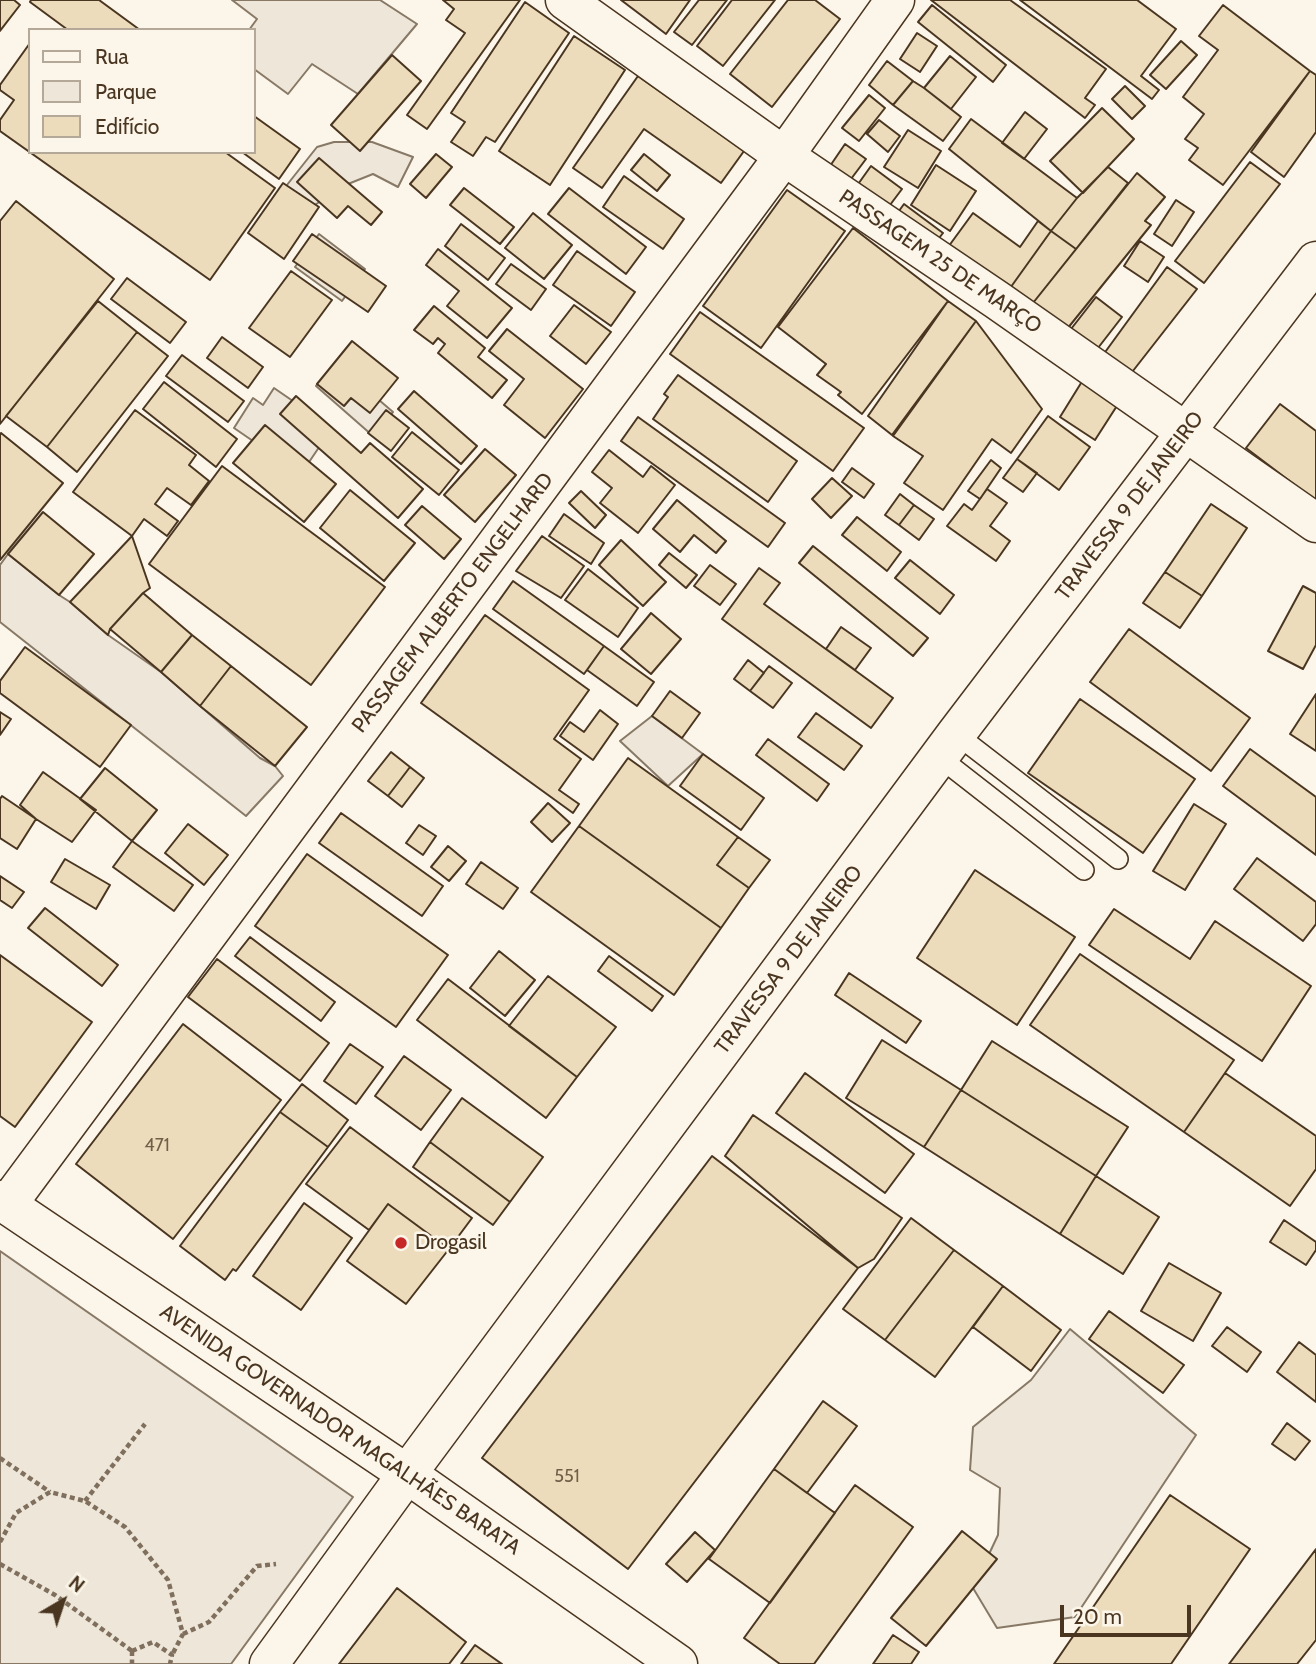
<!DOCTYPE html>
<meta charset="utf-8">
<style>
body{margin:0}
#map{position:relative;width:1316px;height:1664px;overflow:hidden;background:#fbf6e9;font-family:Cabin,sans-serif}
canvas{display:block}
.legend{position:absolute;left:28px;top:28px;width:228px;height:126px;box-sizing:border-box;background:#fbf6e9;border:2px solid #b4a999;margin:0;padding:9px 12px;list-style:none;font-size:21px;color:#4a3520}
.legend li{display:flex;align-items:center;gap:14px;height:35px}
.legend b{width:35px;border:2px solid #b4a999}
.north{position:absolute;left:28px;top:1566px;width:70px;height:70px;-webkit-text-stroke:5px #fbf6e9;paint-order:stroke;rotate:39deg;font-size:19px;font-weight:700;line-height:28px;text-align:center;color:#4a3520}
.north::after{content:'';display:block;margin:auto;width:24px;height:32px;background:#4a3520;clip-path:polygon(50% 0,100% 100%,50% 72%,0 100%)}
.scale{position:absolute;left:1060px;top:1605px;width:131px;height:32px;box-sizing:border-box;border:4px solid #4a3520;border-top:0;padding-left:9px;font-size:21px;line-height:24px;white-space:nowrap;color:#4a3520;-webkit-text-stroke:5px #fbf6e9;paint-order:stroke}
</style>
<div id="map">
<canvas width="1316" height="1664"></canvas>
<ul class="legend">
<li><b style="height:9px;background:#fbf6e9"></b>Rua</li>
<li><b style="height:19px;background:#ede6d9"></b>Parque</li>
<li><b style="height:19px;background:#ecdcbc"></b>Edifício</li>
</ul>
<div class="north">N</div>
<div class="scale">20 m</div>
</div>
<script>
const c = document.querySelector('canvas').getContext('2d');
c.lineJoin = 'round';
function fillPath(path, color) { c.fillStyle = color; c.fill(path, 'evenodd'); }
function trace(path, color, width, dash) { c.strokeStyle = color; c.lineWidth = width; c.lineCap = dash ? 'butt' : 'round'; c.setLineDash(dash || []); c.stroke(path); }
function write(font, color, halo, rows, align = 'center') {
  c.font = font + ' Cabin,sans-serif'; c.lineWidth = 5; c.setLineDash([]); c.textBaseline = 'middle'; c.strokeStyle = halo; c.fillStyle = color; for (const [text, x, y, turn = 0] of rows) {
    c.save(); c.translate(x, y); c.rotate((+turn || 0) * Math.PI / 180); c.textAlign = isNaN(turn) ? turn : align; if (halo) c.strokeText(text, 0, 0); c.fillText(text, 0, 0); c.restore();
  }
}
const green = new Path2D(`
 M232,0H380L417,24L358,94L312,64L288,94L254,69V30H249L257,19Z
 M334,142H372L413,157L398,187L373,174L343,186L300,215L279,195L317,147Z
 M319,234L365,269L342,301L295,267Z
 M336,363L393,412L373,436L316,386Z
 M274,388L332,428L301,474L234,428L253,398L263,405Z
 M8,554L59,595L70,602L108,635L161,672L260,758L275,766L283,776L246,816L0,622V565Z
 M652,716L703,754L668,786L620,741Z
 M0,1251L353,1497L231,1664H0Z
 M1070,1329L1196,1435L1075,1617L997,1628L973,1588L998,1535L1000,1488L970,1470L973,1427L1031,1380Z`);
fillPath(green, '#ede6d9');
trace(green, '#887966', 2);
const building = new Path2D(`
 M0,0H14L20,5L0,31Z
 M31,0H99L140,30H68L30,2Z
 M443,0H520L427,129L407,115L465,33L446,20L454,9Z
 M621,0H690L666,34Z
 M699,0H727L692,45L674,32Z
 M732,0H775L723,66L697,46Z
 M788,0H815L840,19L772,107L730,74Z
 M931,0H1010L1106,69L1085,98L1095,105L1085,118Z
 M1020,0H1137L1176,29L1141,76L1159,90L1152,99Z
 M525,2L569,33L495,142L486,137L473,156L451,142L465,122L451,113Z
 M932,5L1006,65L993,82L918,22Z
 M1223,5L1310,71L1223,185L1189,160L1198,148L1185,139L1204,114L1183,97L1218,50L1199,36Z
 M917,33L937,46L920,72L900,59Z
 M574,36L625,70L550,185L499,151Z
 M1181,41L1197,55L1166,89L1150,75Z
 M30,43V152H225L275,188L210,280L0,131V120L14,100L0,90V85Z
 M392,55L421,81L360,151L331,125Z
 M950,56L976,77L951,109L924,88Z
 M887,61L913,81L893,105L869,85Z
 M1310,71L1316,75V132L1284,177L1251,152Z
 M638,76L744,151L721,183L644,129L602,188L573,168Z
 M913,81L924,88L961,117L943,141L893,105Z
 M1125,86L1145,106L1132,119L1112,99Z
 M869,95L885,108L859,141L842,128Z
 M1102,108L1134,139L1083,193L1050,161Z
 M1025,112L1047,129L1024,159L1002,143Z
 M254,116L300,149L279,179L242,152H254Z
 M971,119L1077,198L1051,231L949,149Z
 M879,120L900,136L888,152L867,134Z
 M908,130L941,151L918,188L884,167Z
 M845,144L866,159L848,183L828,169Z
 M436,154L452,167L426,198L410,184Z
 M644,154L670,175L657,191L631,170Z
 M319,158L382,212L371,225L348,206L337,218L297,182Z
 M1250,162L1280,184L1204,283L1175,261Z
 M936,165L976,191L950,231L911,205Z
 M871,166L902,189L881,217L851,194Z
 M1108,167L1128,183L1076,249L1051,231L1077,198Z
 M1137,173L1165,197L1145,221L1151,225L1059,339L1025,313Z
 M624,176L684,219L663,249L603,207Z
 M283,183L319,207L284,259L248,233Z
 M464,188L514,227L500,244L450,205Z
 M569,188L646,247L626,274L548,214Z
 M787,190L845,231L761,348L703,306Z
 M1176,200L1194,212L1172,246L1154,234Z
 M16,201L114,279L0,424V221Z
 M904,204L943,233L929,251L891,222Z
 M533,213L572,245L544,279L505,248Z
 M973,213L1020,247L1038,221L1051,231L1003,298L943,254Z
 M461,224L505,258L488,280L445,246Z
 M853,228L948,301L862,414L838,395L841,392L817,375L826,364L778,327Z
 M1051,231L1076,249L1025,313L1003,298Z
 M312,234L386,286L368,312L293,261Z
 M1140,241L1164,257L1148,282L1124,266Z
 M438,249L512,308L487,338L447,306L459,291L426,265Z
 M577,251L635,292L611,326L553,285Z
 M511,264L546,289L531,310L496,284Z
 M1167,267L1197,289L1129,376L1103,355Z
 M291,271L332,300L290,357L249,328Z
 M127,278L186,322L170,343L111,299Z
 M1096,297L1122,317L1091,357L1064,338Z
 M98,301L137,332L47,447L6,416Z
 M948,301L976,321L892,435L868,416Z
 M574,305L611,332L586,364L550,336Z
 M434,306L485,348L478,357L507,380L492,398L438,353L445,344L438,338L433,344L414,330Z
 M700,312L864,428L833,471L670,354Z
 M976,321L1042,409L1011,453L992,439L943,510L904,483L923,456L893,436Z
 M507,329L583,389L545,438L504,405L524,379L489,351Z
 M137,332L168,356L77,472L47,447Z
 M222,337L263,367L248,388L207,358Z
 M352,341L398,378L370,413L351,398L344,406L317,384Z
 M182,355L244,401L228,422L166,376Z
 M678,375L797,461L768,502L653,419L668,397L664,394Z
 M1086,375L1122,398L1095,440L1060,417Z
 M164,382L237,439L216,467L143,409Z
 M414,391L477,446L461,464L398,409Z
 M296,396L361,453L370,443L423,489L398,518L280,414Z
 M1280,404L1316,431V501L1246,448Z
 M135,410L196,455L189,465L209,481L191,505L167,488L155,504L178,521L167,536L144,519L132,536L73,492Z
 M386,410L409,428L391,451L368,433Z
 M1048,416L1090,447L1059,490L1017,459Z
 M638,417L785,523L768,547L621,441Z
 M265,425L336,484L304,522L233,463Z
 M412,432L459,470L439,495L392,457Z
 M1,433L63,483L0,560V435Z
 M485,449L516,475L475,522L444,495Z
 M609,450L643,477L651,466L675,485L638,533L600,503L612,488L592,472Z
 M1017,459L1037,473L1023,492L1003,478Z
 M991,460L1001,468L980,499L968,491Z
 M222,466L385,587L311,685L149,564Z
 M852,468L874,484L864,498L842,482Z
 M832,478L852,496L831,518L812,499Z
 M987,489L1007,503L990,526L1010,541L996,561L947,526L964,504L972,510Z
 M350,490L415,543L384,581L320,528Z
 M581,491L606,515L595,528L569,503Z
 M900,494L914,505L899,525L885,515Z
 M677,500L726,541L716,553L694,535L680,552L653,529Z
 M1211,504L1247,528L1202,596L1165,572Z
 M914,505L934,519L919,540L899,525Z
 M422,506L461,539L444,559L405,525Z
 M43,512L94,554L59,595L8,554Z
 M564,514L604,543L591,564L549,536Z
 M857,517L901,552L887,571L842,535Z
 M132,536L150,588L143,593L110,629L108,635L70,602Z
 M542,536L584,566L561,598L516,571Z
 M621,540L666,582L643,606L599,565Z
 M813,546L928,638L913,656L799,563Z
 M669,553L697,575L686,588L659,565Z
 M910,560L954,595L940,614L895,578Z
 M710,565L736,584L720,605L694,586Z
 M759,568L780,583L764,604L893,698L871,728L722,619Z
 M588,569L638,608L618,637L565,600Z
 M1165,572L1202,596L1180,628L1143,603Z
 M513,581L604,646L584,674L493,609Z
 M1303,586L1316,593V645L1303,669L1268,651Z
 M143,593L192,635L161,672L110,629Z
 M651,613L681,639L651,674L621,649Z
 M485,615L589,690L554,739L581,759L559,790L579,804L573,813L421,703Z
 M841,627L871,648L855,670L826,649Z
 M1129,629L1250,718L1211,771L1090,682Z
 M192,635L231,666L200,706L161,672Z
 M604,646L654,682L637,706L587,670Z
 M25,647L131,725L100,767L0,693V681Z
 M748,660L764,673L750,691L734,679Z
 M231,666L307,727L275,766L200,706Z
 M769,666L792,683L773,708L750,691Z
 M670,691L700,713L682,738L652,716Z
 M1316,694V751L1290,734Z
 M1080,699L1195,779L1143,853L1028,773Z
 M600,710L618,724L593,760L560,736L570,722L584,732Z
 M0,712L11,719L0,735Z
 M816,713L862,746L844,770L798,737Z
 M768,739L829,784L817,801L756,755Z
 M1250,749L1316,797V855L1223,786Z
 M391,752L410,767L388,796L368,781Z
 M703,754L764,798L741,830L680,786Z
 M628,758L738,837L717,865L749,888L721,928L579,826Z
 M410,767L424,778L402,807L388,796Z
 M105,768L157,810L132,841L80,799Z
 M43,772L96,810L72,842L36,819L20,805Z
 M2,796L36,819L17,849L0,838V799Z
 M548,803L570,823L552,842L531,822Z
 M1194,804L1226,824L1185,890L1153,871Z
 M341,813L443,886L422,916L319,843Z
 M188,824L228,855L204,885L165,853Z
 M419,825L436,836L423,855L406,843Z
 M579,826L721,928L674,995L531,892Z
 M738,837L770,860L749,888L717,865Z
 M132,841L193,885L174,911L113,867Z
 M448,846L466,861L449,881L431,867Z
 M307,854L448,955L396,1027L255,926Z
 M1257,858L1316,902V924L1303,941L1234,889Z
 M65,859L110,885L96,909L51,882Z
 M481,862L518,888L503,909L466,884Z
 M975,870L1075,937L1017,1025L917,958Z
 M0,876L24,892L12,908L0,900Z
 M45,908L118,965L102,986L28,928Z
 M1114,909L1190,959L1215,921L1311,986L1262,1061L1089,945Z
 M250,937L335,1002L321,1021L235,956Z
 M499,951L535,980L505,1016L470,988Z
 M1080,954L1234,1060L1184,1132L1030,1025Z
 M0,955L92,1022L15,1127L0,1116Z
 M609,956L663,996L652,1011L598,971Z
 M217,959L329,1043L300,1081L188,997Z
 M849,973L921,1021L906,1043L835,995Z
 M548,976L616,1027L577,1077L509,1026Z
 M448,979L577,1077L546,1118L417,1020Z
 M183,1024L281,1100L173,1239L76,1164Z
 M882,1040L961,1090L924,1147L846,1098Z
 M992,1041L1128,1127L1096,1176L961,1090Z
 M350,1044L383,1067L356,1104L324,1081Z
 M404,1056L451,1090L421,1130L375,1096Z
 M805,1073L914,1154L885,1193L776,1113Z
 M1225,1073L1316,1136V1169L1290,1206L1184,1132Z
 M302,1084L348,1120L328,1147L280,1112Z
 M961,1090L1096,1176L1060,1234L924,1147Z
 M462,1098L543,1157L510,1202L430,1142Z
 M280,1112L328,1147L236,1271L233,1269L225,1280L180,1246Z
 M753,1115L902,1218L874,1259L858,1268L725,1156Z
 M350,1127L472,1218L449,1249L388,1204L369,1230L306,1184Z
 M430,1142L510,1202L493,1225L413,1167Z
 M712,1156L858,1268L628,1569L482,1458Z
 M1096,1176L1159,1217L1123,1274L1060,1234Z
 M304,1203L352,1238L301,1310L253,1276Z
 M388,1204L449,1249L406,1304L347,1261Z
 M911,1218L954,1250L885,1340L843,1309Z
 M1284,1220L1316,1242V1250L1306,1265L1270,1242Z
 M954,1250L1003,1286L935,1377L885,1340Z
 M1169,1263L1221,1293L1193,1341L1141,1311Z
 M1003,1286L1061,1330L1031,1371L973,1327Z
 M1109,1311L1184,1365L1163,1393L1089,1339Z
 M1227,1327L1261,1352L1247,1372L1212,1346Z
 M1299,1342L1316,1355V1402L1277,1372Z
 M823,1401L857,1426L807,1493L774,1469Z
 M1287,1423L1310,1441L1295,1460L1272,1444Z
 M774,1469L835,1513L770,1603L709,1559Z
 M855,1485L913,1527L814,1664H780L744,1638Z
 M1170,1495L1250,1549L1171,1664H1054Z
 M962,1531L997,1559L926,1646L891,1618Z
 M695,1532L715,1550L687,1582L666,1564Z
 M1316,1549V1640L1297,1664H1229Z
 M397,1588L466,1642L449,1664H339Z
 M893,1635L919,1652L911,1664H873Z
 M475,1645L502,1664H461Z`);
fillPath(building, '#ecdcbc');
trace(building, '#4a3520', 2);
const lane = new Path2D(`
 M956,734L1118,859
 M939,757L1084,870`);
const street = new Path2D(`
 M565,0L784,156L997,300L1316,523
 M7,1205L784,156L895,0`);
const secondary = new Path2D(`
 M269,1664L407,1474L956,734L1316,261`);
const primary = new Path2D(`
 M0,1200L407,1474L678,1664`);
trace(lane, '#4a3520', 22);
trace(street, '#4a3520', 41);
trace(secondary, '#4a3520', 41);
trace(primary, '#4a3520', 41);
trace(new Path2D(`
 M0,1458L50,1492
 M85,1501L145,1424
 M0,1542L16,1513L50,1492L85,1501L125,1527L168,1580L183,1634L172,1655
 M0,1564L55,1595L132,1651
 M183,1634L209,1622L257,1566L276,1564
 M132,1651L153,1642L172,1655L170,1664
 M132,1651V1664`), '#7f6f5c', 4.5, [5, 3.5]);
trace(lane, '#fbf6e9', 19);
trace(street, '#fbf6e9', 38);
trace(secondary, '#fbf6e9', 38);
trace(primary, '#fbf6e9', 38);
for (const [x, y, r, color] of [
 [401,1243,7,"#c62828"]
]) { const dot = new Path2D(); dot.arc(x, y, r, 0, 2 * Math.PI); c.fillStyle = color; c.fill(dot); trace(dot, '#fbf6e9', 2.5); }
write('18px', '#725f47', null, [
 ["471",157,1146],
 ["551",567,1477]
]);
write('21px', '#4a3520', '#fbf6e9', [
 ["PASSAGEM 25 DE MARÇO",940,262,34],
 ["TRAVESSA 9 DE JANEIRO",1130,506,-53],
 ["PASSAGEM ALBERTO ENGELHARD",453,603,-53],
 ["TRAVESSA 9 DE JANEIRO",789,960,-53],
 ["AVENIDA GOVERNADOR MAGALHÃES BARATA",340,1430,34]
]);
write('21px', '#4a3520', '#fbf6e9', [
 ["Drogasil",415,1243]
], 'left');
</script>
